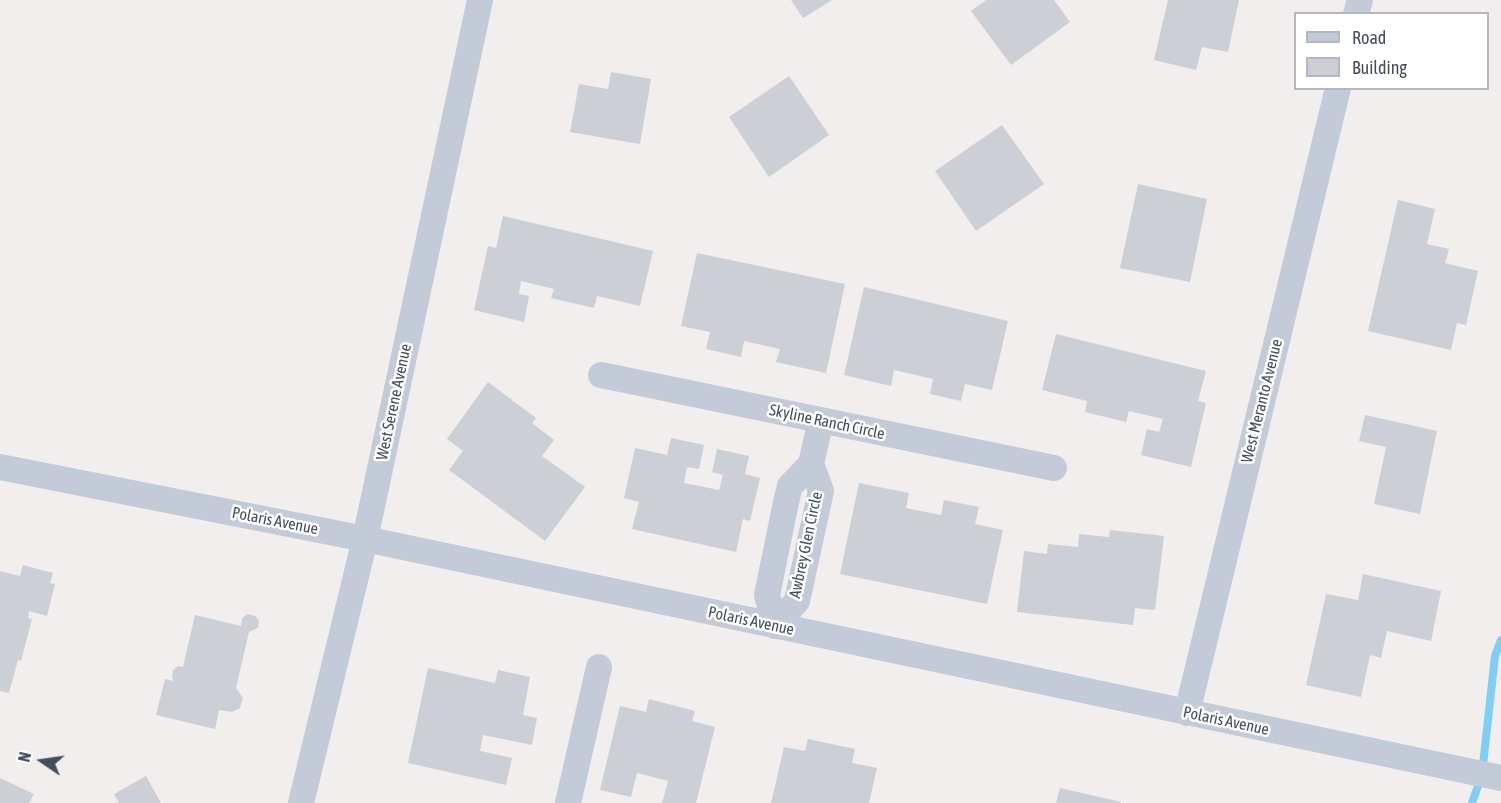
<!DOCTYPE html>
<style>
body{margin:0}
#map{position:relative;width:1501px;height:803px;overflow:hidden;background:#f1eeed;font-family:"Asap Condensed",sans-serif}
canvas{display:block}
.legend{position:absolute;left:1294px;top:12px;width:195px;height:78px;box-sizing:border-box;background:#fff;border:2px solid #b4b8be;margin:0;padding:8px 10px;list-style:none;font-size:18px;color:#444e5d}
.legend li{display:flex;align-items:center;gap:12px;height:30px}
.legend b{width:30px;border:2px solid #b4b8be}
.north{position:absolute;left:12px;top:731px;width:60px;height:60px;-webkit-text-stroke:4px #fff;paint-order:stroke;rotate:283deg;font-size:16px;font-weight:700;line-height:24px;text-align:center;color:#444e5d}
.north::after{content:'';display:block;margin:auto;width:21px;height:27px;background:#444e5d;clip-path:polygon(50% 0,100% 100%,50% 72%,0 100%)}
</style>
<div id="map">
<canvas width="1501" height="803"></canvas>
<ul class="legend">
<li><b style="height:8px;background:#c2cbd7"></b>Road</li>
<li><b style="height:16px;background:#cccfd6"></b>Building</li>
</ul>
<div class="north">N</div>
</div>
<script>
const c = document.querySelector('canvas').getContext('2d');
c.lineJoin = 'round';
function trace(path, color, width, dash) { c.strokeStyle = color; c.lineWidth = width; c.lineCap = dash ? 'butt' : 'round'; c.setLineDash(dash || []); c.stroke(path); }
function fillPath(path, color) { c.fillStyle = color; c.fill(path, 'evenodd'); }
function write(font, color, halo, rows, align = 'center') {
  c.font = font + ' "Asap Condensed",sans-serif'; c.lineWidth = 5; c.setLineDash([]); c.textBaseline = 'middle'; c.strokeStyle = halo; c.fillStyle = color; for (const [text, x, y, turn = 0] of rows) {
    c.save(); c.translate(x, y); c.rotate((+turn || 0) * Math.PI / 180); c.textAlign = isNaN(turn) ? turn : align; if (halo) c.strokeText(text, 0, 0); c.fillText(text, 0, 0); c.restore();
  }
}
trace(new Path2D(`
 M1472,803L1482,774L1495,656L1501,640`), '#7fcff5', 8);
fillPath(new Path2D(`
 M791,0H832L803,18Z
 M986,0H1054L1070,22L1011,65L971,11Z
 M1168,0H1239L1228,52L1202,47L1196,70L1154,60Z
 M611,72L651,79L640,144L570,132L579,84L608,89Z
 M789,76L829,135L769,177L729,117Z
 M1002,125L1044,184L976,231L935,171Z
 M1138,184L1207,199L1190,282L1120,268Z
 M1398,200L1435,209L1427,244L1449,249L1445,263L1478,271L1466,325L1457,323L1451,350L1368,331Z
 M503,216L653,251L640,306L597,296L594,308L551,298L554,289L521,281L519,294L529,296L524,322L474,310L488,246L496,248Z
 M697,253L845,284L826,373L776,362L780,349L744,341L741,357L706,349L710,332L681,326Z
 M864,287L1008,321L992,390L965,384L961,401L930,394L933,379L894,370L891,386L844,375Z
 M1056,334L1206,371L1198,401L1206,403L1191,467L1141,455L1147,429L1159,432L1163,419L1129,411L1126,422L1085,412L1087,401L1042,390Z
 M488,382L536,418L532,423L554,440L542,456L585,487L545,541L449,470L463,451L447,439Z
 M1365,415L1437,431L1420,514L1374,504L1386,447L1359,441Z
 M671,438L704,445L699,469L687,467L684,483L719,490L723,475L712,472L717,449L749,456L745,474L760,478L750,521L743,519L736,552L632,529L639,502L624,498L635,448L667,455Z
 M859,483L909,493L906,508L941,515L944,500L979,507L975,524L1003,530L987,604L840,574Z
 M1110,530L1164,536L1155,610L1135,608L1133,625L1017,612L1024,551L1047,554L1048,544L1078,547L1079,534L1109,537Z
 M23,565L53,573L50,583L55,584L47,616L29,611L28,618L32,619L21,661L18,660L9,693L0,691V571L20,576Z
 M1363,574L1441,591L1431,641L1387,631L1381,658L1370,655L1361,697L1306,685L1326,594L1358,600Z
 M248,614L255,616L259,621L258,628L249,632L236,688L243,698L240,708L232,712L219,710L215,729L156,715L165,679L174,681L172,677L173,670L178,666L183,667L195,615L241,626L242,618Z
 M428,668L495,683L498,670L530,677L523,715L537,718L532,745L483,735L480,751L512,758L506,785L408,763Z
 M649,699L695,711L692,721L715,727L696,803H662L668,781L637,773L631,797L600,790L620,706L646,712Z
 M808,739L855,749L852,763L877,768L869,803H771L784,747L805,751Z
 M146,776L161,803H119L114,794Z
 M0,778L34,794L29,803H0Z
 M1060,788L1121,802V803H1056Z`), '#cccfd6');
trace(new Path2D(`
 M1356,14L1360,0
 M601,375L1054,468
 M0,467L365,539L1501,778
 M775,626L797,601L821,491L811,464L821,420
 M775,626L767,595L786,502L790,486L811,464
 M1187,713L1338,88
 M301,803L365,539L480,0
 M568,803L599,667`), '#c2cbd7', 26);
write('16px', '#444e5d', '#fff', [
 ["West Meranto Avenue",1262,401,-76],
 ["West Serene Avenue",394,402,-78],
 ["Skyline Ranch Circle",827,422,12],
 ["Polaris Avenue",275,521,11],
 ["Awbrey Glen Circle",806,545,-78],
 ["Polaris Avenue",751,621,12],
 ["Polaris Avenue",1226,721,12]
]);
</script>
